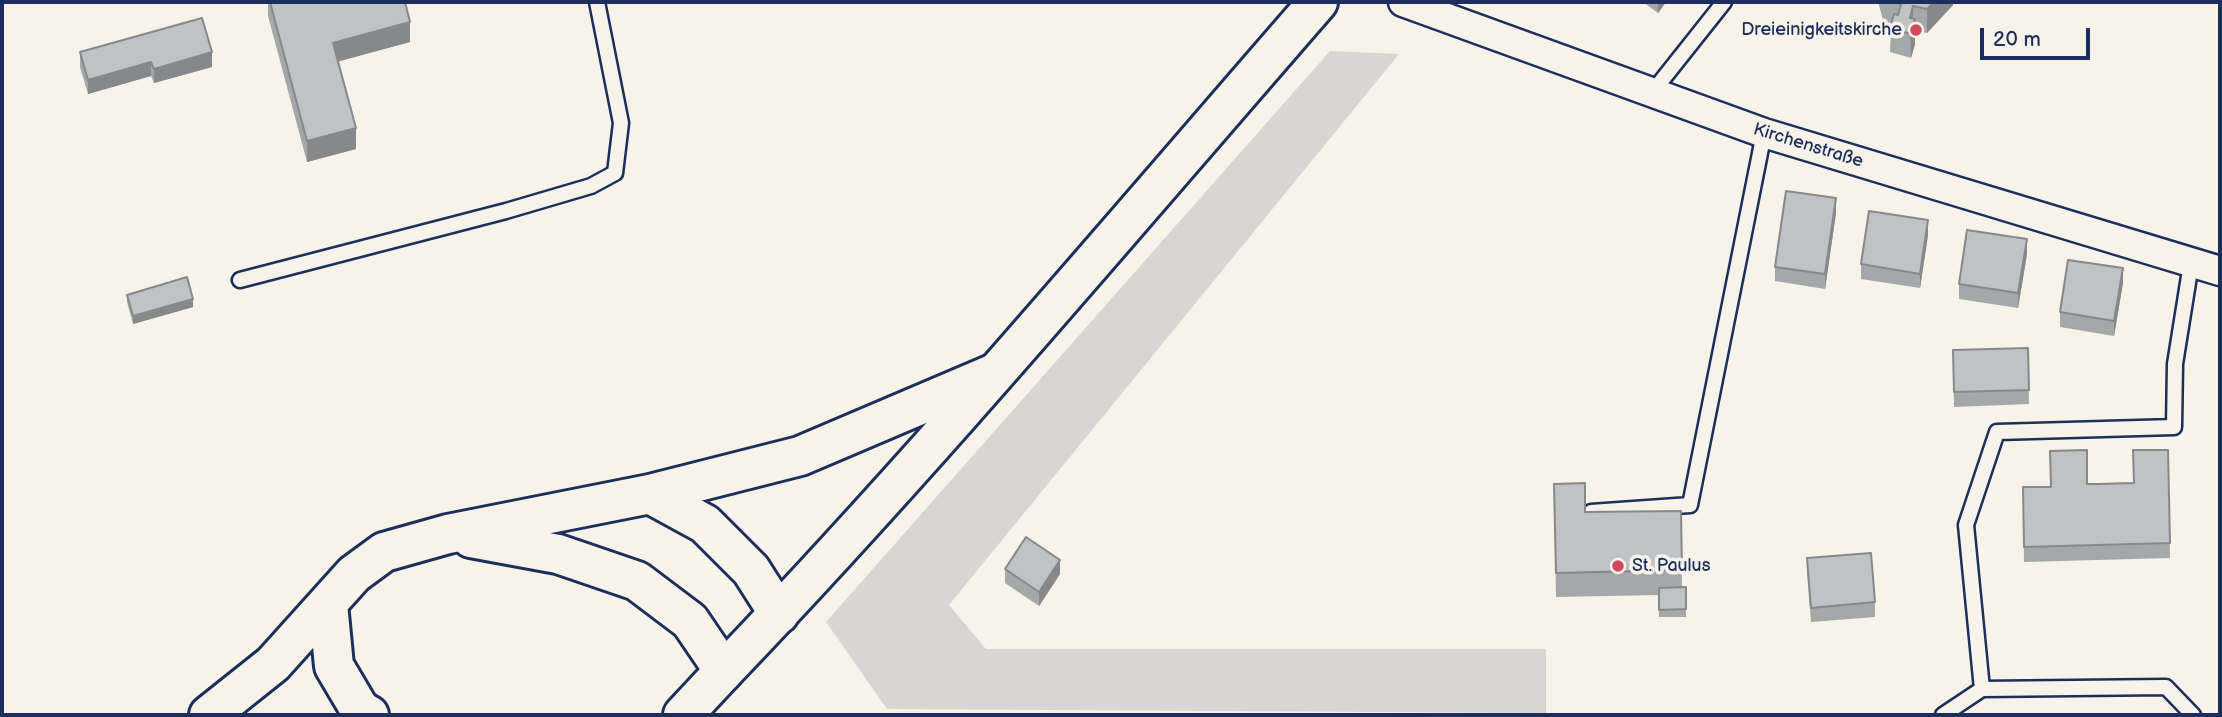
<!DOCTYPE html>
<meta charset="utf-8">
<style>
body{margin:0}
#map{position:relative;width:2222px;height:717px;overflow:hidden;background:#f7f3e8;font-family:"Balsamiq Sans",sans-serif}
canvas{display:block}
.frame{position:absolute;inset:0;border:4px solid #1b2f5e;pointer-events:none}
.scale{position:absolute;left:1980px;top:28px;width:110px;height:32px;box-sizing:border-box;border:4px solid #1b2f5e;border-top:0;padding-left:9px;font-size:21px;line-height:24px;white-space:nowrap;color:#1b2f5e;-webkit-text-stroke:5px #f7f3e8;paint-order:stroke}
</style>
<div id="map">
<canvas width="2222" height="717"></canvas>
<div class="frame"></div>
<div class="scale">20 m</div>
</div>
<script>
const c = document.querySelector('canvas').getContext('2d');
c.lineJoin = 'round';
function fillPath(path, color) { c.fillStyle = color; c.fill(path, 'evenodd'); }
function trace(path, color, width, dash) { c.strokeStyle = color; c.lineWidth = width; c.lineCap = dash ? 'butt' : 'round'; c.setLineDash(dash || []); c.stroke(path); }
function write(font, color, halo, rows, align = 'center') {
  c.font = font + ' "Balsamiq Sans",sans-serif'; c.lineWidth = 7; c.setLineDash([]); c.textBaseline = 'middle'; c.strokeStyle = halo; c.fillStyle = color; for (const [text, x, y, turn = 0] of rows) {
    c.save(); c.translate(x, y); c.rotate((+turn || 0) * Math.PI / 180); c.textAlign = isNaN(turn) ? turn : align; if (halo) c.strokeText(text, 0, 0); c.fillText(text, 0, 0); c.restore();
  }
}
fillPath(new Path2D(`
 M1330,51L1399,54L949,605L986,649H1546V713L887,709L826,622Z`), '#d7d6d4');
const service = new Path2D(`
 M1651,94L1724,2
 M240,280L506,211L591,186L615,173L621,123L597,2
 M1591,512L1690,505L1764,133
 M1982,689L1966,525L1997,432L2174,427L2175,364L2191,264
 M1943,715L1982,689L2166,687L2193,715`);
const minor = new Path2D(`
 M1403,2L1764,133L2220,271`);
const secondary = new Path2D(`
 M724,671C930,456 1122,227 1318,2`);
const primary = new Path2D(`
 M650,494L705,524L751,570L779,614
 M471,538L558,554L637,581L690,621L724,671L683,715
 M328,604L334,666L360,710L369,715
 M209,715L273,664L354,574L384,552L448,534L650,494L800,456L995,373`);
trace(service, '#1b2f5e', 19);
trace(minor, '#1b2f5e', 33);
trace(secondary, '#1b2f5e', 44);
trace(primary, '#1b2f5e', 44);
trace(service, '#f7f3e8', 14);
trace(minor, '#f7f3e8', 28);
trace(secondary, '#f7f3e8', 38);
trace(primary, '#f7f3e8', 38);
fillPath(new Path2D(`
 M268,2H405L410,42L338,61L356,149L307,162L268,16Z
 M1643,2H1666L1658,13Z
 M1878,2H1953V5L1927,33L1915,31V44L1911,58L1890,52L1891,25L1884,23Z
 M80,52L212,67L154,83L151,76L88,94L80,67Z
 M1836,213L1825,289L1775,281V267Z
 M1928,235L1920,288L1861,279V264Z
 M2027,254L2018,308L1959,299V284Z
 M2123,283L2114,336L2060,327V312Z
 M127,295L193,307L133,324L127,302Z
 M2028,348L2029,404L1954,407L1953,350Z
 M2168,450L2170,558L2024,562L2023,487L2134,483Z
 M1554,484L1585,512L1681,511L1682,588L1686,587V617H1659V595L1556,597Z
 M1807,558L1875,602V617L1811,622L1807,573Z
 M1005,569L1060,574L1039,606L1005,583Z`), '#a5a8a9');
fillPath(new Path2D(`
 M1658,2H1666L1658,13Z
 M1934,2H1953V5L1927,33V9Z
 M1913,6V27L1915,19V44L1911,58L1910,18Z
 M410,22V42L333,63V43Z
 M212,52V67L154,83V69Z
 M151,62V76L88,94V80Z
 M356,128V149L307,162V141Z
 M1836,198V213L1825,289V274Z
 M1928,220V235L1920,288V274Z
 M2027,239V254L2018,308V293Z
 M2123,268V283L2114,336V321Z
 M193,299V307L133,324V316Z
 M1060,560V574L1039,606V592Z`), '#86888a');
const building = new Path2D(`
 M270,2H405L410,22L333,43L356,128L307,141Z
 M1893,2H1934L1927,9L1913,6L1910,18L1915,19L1911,34L1890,28L1894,14L1898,15L1901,4Z
 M202,18L212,52L154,69L151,62L88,80L80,52Z
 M1786,191L1836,198L1825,274L1775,267Z
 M1869,211L1928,220L1920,274L1861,264Z
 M1967,230L2027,239L2018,293L1959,284Z
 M2068,260L2123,268L2114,321L2060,312Z
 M187,277L193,299L133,316L127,295Z
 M2028,348L2029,390L1954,392L1953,350Z
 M2087,450V484H2097L2134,483L2133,450H2168L2170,543L2024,547L2023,487H2051L2050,451Z
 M1585,483V512L1681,511L1682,570L1556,573L1554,484Z
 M1026,537L1060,560L1039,592L1005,569Z
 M1871,553L1875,602L1811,608L1807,558Z
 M1686,587V609L1659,610V588Z`);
fillPath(building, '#c0c3c5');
trace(building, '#86888a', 2);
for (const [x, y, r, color] of [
 [1916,30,7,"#d1495b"],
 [1618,566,7,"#d1495b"]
]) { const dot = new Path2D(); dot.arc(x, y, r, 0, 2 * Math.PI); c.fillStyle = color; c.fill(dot); trace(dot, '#f7f3e8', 2.5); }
write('18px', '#1b2f5e', '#f7f3e8', [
 ["Dreieinigkeitskirche",1902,30],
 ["St. Paulus",1632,566,"left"]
], 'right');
write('18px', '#1b2f5e', '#f7f3e8', [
 ["Kirchenstraße",1808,146,17]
]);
</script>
